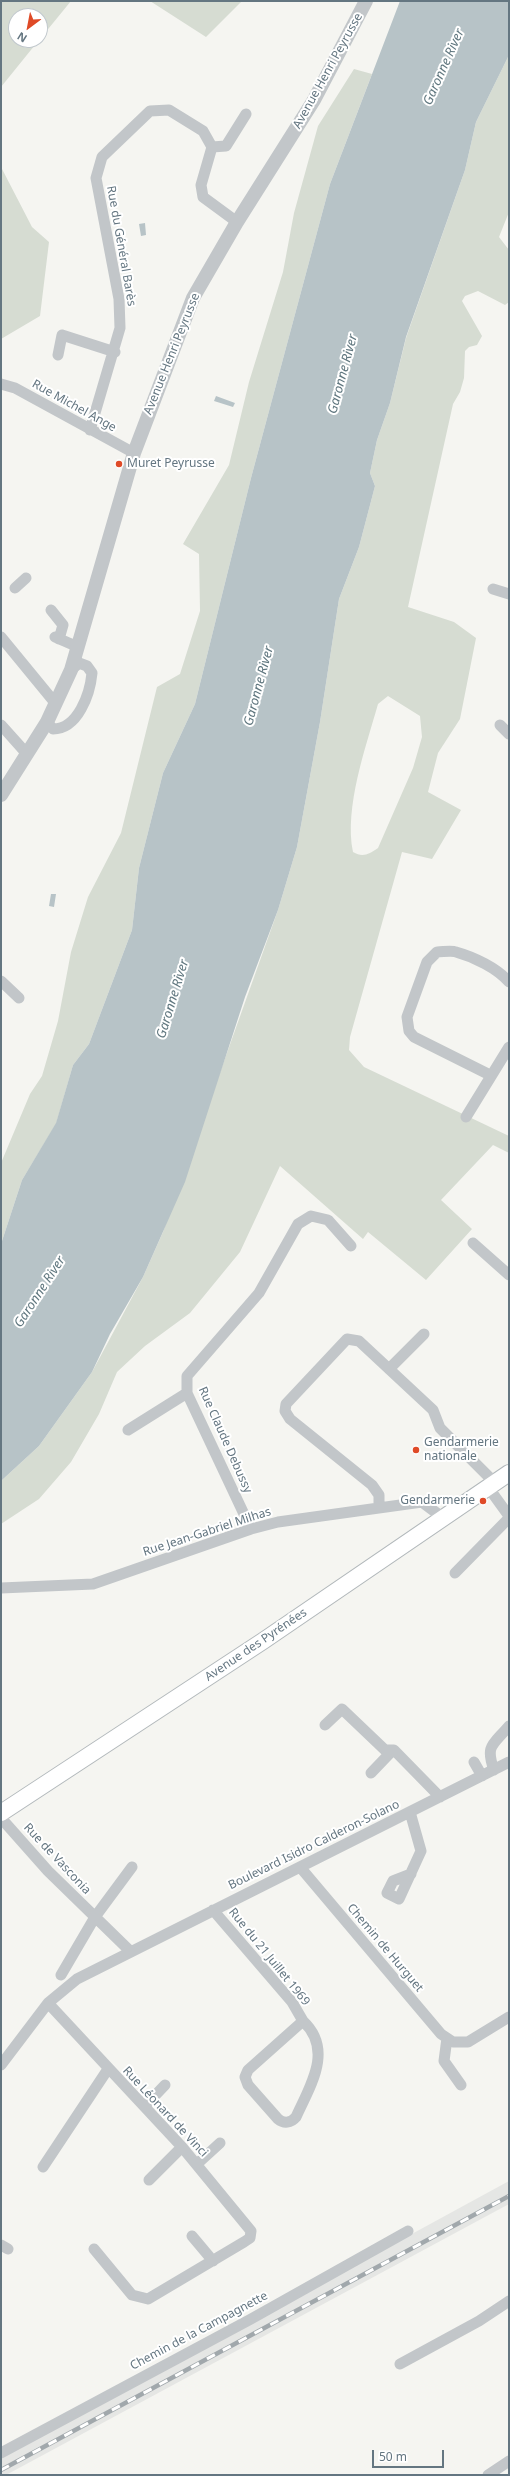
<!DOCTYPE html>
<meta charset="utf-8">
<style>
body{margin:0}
#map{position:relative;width:510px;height:2476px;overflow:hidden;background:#f5f5f1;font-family:"Noto Sans",sans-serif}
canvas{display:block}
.frame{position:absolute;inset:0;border:2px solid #647681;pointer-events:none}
.north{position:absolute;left:8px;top:8px;width:40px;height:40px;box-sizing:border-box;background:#fff;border:1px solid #c1c8cd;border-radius:50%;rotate:212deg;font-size:11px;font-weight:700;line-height:16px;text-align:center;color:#647681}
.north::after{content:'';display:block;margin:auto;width:14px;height:18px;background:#df4a27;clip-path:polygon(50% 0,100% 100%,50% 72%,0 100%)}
.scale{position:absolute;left:372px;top:2450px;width:72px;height:18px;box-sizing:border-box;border:2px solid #647681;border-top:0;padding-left:5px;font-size:12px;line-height:14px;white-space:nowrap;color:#647681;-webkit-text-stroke:3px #fff;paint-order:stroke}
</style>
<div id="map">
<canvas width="510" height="2476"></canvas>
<div class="frame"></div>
<div class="north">N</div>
<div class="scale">50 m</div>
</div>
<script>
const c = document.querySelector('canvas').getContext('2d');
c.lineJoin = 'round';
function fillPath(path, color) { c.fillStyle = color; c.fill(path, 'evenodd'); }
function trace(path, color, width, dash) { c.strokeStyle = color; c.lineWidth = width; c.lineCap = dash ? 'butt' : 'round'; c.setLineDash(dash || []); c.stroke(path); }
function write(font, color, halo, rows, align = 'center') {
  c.font = font + ' "Noto Sans",sans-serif'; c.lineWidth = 4; c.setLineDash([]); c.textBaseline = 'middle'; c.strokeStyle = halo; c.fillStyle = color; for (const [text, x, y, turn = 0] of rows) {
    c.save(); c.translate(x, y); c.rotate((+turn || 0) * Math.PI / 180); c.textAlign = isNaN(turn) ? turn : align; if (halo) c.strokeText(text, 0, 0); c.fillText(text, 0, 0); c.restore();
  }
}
fillPath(new Path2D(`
 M509,2181V2204L6,2475H1V2458Z`), '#e5e6e4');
fillPath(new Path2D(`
 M1,1H71L40,39V16H16V40H39L1,87Z
 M150,1H242L206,37Z
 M509,55V212L499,237L509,250V302L505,305L478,291L465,296L462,301L482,336L477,345L469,347L465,351L464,378L460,392L453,404L408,607L454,622L476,638L460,719L438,753L428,792L461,810L432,859L402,852L350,1037L349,1050L364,1067L509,1136V1153L493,1145L441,1200L472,1229L426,1280L368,1232L363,1239L280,1166L240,1252L190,1313L145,1346L117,1372L99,1414L71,1462L39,1499L1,1524V1481L39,1446L92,1372L143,1277L163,1232L278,910L297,847L320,722L339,599L359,547L375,486L370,473L377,440L390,403L406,338L465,170L476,122ZM388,696L420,716L422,737L413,768L378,848C369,854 363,858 353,852C344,807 366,747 378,704Z
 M354,69L372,74L330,184L251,478L195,704L163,773L139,868L132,930L89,1044L73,1065L56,1124L22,1180L1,1244V1163L30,1094L42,1076L58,1021L71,952L88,897L121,833L157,687L180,674L200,611L199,554L183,544L229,465L249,382L283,272L294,213L318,126Z
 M1,167L32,227L49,242L40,316L1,339Z`), '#d6dcd2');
fillPath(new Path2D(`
 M400,1H509V55L476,122L465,170L406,337L390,403L377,440L370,473L375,486L359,547L339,599L320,722L297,847L278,910L245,997L185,1182L143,1277L110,1334L92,1372L39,1446L1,1481V1244L22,1180L56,1123L73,1065L89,1044L132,930L139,868L163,773L195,704L251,478L330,184Z
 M145,223L146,235L141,236L139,224Z
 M216,396L235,403L233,407L214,401Z
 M51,894H56L54,907L49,906Z`), '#b7c3c7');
const secondary = new Path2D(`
 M1,1813L263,1641L509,1473`);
trace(secondary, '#b2b8bb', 18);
trace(new Path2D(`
 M212,147L226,146L246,114
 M58,355L62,335L115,352
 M1,384L15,388L134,453
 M90,430L120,328L119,299L96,178L102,157L150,111L169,110L203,131L212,147L201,185L203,197L237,222
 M15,588L26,578
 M493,589L509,594
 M51,610L63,625L59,639
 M1,637L56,704
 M55,637L78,647
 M47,722L53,729C78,729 90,694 92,673L87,666L79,663L71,670
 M1,725L27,754
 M500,725L509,734
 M1,981L19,998
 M490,1075L414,1037L409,1031L407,1017L427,962L437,952C443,952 451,950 456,952C474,957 497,968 509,982
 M466,1117L509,1047
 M473,1243L509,1275
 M389,1369L424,1334
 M128,1430L187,1393
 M488,1487L509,1516
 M379,1508V1495L372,1485L290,1419L285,1411L286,1404L347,1339L359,1341L433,1410L440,1428L495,1483
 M251,1529L187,1393V1376L259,1293L298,1224L311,1216L328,1220L351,1246
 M455,1573L509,1518
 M1,1588L93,1584L251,1529L278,1522L422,1502L442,1517
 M325,1725L342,1709L385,1750H394L440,1797
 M474,1762L482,1776
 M494,1770C485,1745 493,1745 509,1726
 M371,1773L393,1750
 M410,1812L421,1851L399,1899L387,1893L393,1881L411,1874
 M1,1818L48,1871L130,1951
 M300,1867L441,2034L453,2042H468L509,2017
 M213,1910L292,2002L303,2021L248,2070L245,2077L248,2085L278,2119C284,2124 291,2123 296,2117C310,2086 334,2050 303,2021
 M61,1975L95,1917L132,1867
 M48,2003L182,2147L251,2231L250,2238L244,2242L148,2299L132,2295L94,2249
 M447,2038L444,2061L461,2085
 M1,2065L48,2003L77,1979L509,1762
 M145,2106L165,2085
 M197,2164L220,2143
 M43,2167L108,2069
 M149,2180L182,2147
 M192,2236L213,2261
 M1,2245L8,2249
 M400,2364L479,2321L509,2301
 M1,2453L251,2319L408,2231
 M488,2475L509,2461`), '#c2c6c9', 11);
trace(new Path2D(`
 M1,795L47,722L71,670L134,453L193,298L237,222L314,100L366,1`), '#c2c6c9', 14);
trace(secondary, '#fff', 16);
const rail = new Path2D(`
 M1,2470L509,2196`);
trace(rail, '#a1a8ac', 4.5);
trace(rail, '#fff', 3, [9]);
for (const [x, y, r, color] of [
 [119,464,4,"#df4a27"],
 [416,1450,4,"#df4a27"],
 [483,1501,4,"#df4a27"]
]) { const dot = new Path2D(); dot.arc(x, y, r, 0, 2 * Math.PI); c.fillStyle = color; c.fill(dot); trace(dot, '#fff', 1.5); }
write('12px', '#647681', '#fff', [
 ["Avenue Henri Peyrusse",328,71,-61],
 ["Rue du Général Barès",121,246,80],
 ["Avenue Henri Peyrusse",172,354,-68],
 ["Rue Michel Ange",74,406,29],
 ["Rue Claude Debussy",225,1440,66],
 ["Rue Jean-Gabriel Milhas",207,1532,-18],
 ["Avenue des Pyrénées",256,1645,-34],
 ["Boulevard Isidro Calderon-Solano",314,1845,-26],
 ["Rue de Vasconia",57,1859,47],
 ["Chemin de Hurguet",385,1948,50],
 ["Rue du 21 Juillet 1969",269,1957,51],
 ["Rue Léonard de Vinci",165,2112,47],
 ["Chemin de la Campagnette",199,2331,-28]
]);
write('12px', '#647681', '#fff', [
 ["Muret Peyrusse",127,464],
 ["Gendarmerie",424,1443],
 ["nationale",424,1457],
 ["Gendarmerie",475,1501,"right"]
], 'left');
write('italic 13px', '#60777f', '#fff', [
 ["Garonne River",444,67,-66],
 ["Garonne River",343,374,-75],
 ["Garonne River",259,686,-75],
 ["Garonne River",173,999,-73],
 ["Garonne River",40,1292,-57]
]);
</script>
